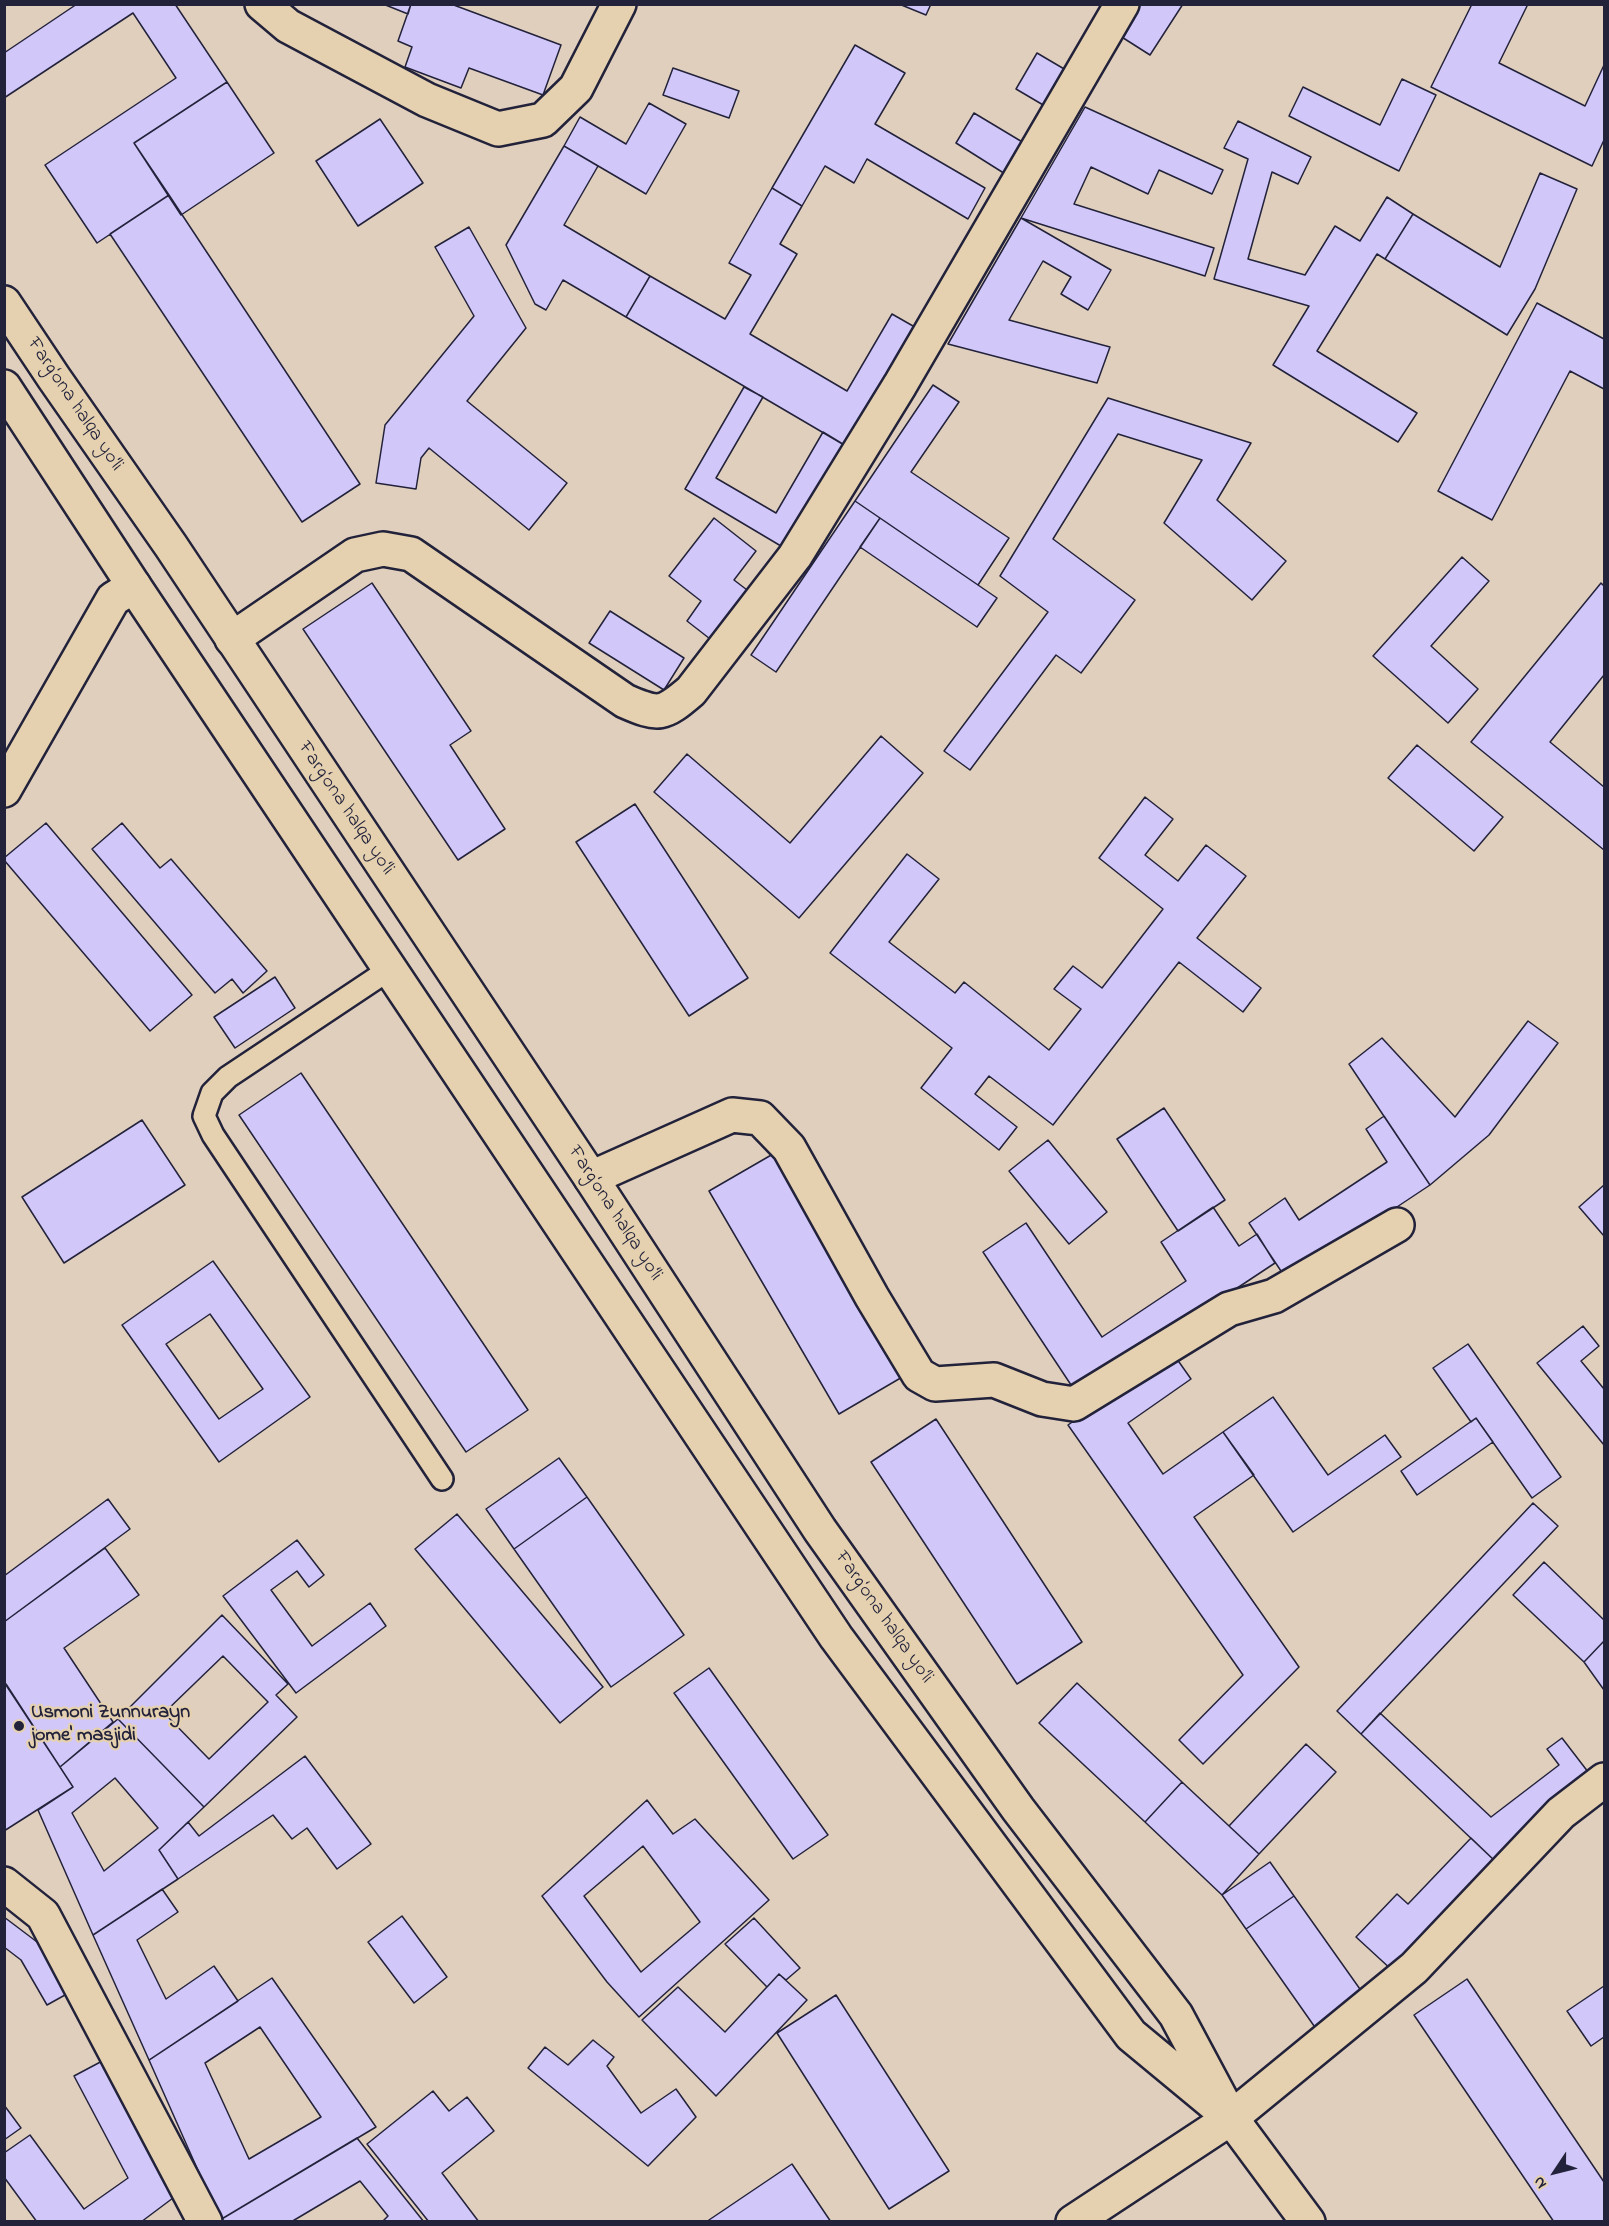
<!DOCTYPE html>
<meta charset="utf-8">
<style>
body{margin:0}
#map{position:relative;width:1609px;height:2226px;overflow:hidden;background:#e1cfbe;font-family:"Indie Flower",sans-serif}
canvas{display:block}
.frame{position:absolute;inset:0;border:6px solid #22223b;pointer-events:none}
.north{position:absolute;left:1525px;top:2142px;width:60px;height:60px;-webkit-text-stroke:4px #e5d1af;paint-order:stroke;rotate:235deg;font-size:16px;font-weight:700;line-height:24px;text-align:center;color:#22223b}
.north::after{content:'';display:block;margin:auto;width:21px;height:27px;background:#22223b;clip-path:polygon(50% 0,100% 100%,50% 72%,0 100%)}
</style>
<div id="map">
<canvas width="1609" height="2226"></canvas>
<div class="frame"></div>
<div class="north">N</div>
</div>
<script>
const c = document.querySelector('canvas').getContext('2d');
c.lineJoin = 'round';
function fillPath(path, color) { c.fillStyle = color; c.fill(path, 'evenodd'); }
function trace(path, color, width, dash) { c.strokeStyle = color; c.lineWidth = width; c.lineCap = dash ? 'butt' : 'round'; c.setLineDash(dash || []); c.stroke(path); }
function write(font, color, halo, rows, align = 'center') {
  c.font = font + ' "Indie Flower",sans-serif'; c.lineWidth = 4.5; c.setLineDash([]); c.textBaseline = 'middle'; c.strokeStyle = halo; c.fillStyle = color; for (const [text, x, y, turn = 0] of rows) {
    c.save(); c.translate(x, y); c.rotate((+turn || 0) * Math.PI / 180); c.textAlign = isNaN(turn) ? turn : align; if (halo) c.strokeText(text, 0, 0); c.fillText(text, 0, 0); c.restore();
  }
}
const building = new Path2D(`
 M77,4H175L227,82L134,143L169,195L97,243L45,165L176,78L133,13L4,98V53Z
 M383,4H411L408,14Z
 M411,4H451L561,45L543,95L469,68L461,88L405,67L412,47L398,41Z
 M899,4H931L926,15Z
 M1137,4H1183L1150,55L1117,34Z
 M1472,4H1528L1499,63L1585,106L1604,65V140L1592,166L1431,87Z
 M855,45L905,73L875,124L985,188L968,219L867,159L854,183L825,166L802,206L772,188Z
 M1037,53L1071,73L1050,109L1016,89Z
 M673,68L739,91L729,118L663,95Z
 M1402,79L1436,95L1399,171L1289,116L1303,87L1380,125Z
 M227,82L274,153L181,215L134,143Z
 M649,103L686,124L646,194L564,146L580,117L626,144Z
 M1085,107L1223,170L1212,194L1159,170L1148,194L1091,167L1074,204L1214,248L1205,276L1021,218Z
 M974,113L1029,146L1010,177L956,143Z
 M380,119L423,183L358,226L316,161Z
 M1238,121L1311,157L1298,184L1272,172L1248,259L1305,275L1335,226L1360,241L1387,197L1413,214L1385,259L1377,254L1317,351L1417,413L1398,442L1273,365L1309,306L1214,279L1248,159L1224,148Z
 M564,146L598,166L564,225L650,276L626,317L563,280L546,310L535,304L506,245Z
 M1540,173L1577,189L1535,289L1507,335L1385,259L1413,214L1500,267Z
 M772,188L802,206L780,244L797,254L750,334L847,391L892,314L920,330L851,449L626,317L650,276L725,319L751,275L729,263Z
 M169,195L360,484L302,522L110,234Z
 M1021,218L1111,270L1088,310L1061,294L1071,277L1043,261L1009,320L1110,347L1097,383L948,344Z
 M469,227L526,328L467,401L567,483L529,530L429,448L421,458L416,489L376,483L385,425L474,316L435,247Z
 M1537,303L1604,339V389L1570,371L1492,520L1438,491Z
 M933,385L959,402L911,472L1009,538L978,585L855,501Z
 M744,387L763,397L716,478L776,513L823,432L851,449L791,552L685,489Z
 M1108,398L1251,443L1217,500L1286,561L1252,600L1164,523L1202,460L1118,434L1053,539L1135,600L1081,673L1056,655L970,770L944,751L1048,612L1000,576Z
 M855,501L880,518L776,672L751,655Z
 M714,518L756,551L734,580L751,593L714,642L687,621L701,601L669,576Z
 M880,518L997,598L977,627L860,547Z
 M1462,557L1489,581L1431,646L1478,689L1448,723L1373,656Z
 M372,583L471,731L450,745L505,829L458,860L303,629Z
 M1601,583L1604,586V675L1550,742L1604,787V850L1471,742Z
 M610,611L684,658L664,690L589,643Z
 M881,736L923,773L799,918L654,792L687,754L790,843Z
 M1417,745L1503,817L1474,851L1388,778Z
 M1145,797L1173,819L1145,855L1178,881L1206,845L1246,876L1197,938L1261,988L1243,1012L1179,962L1053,1125L989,1076L975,1094L1017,1127L999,1150L921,1088L952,1048L830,953L907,854L939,879L889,942L955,993L964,982L1049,1050L1081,1009L1054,989L1073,966L1102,988L1163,909L1099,858Z
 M635,804L748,978L689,1016L576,842Z
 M46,823L192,995L150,1031L4,860V858Z
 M122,823L160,868L171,859L267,971L243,993L232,979L215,993L92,849Z
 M275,977L295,1008L235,1048L214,1017Z
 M1528,1021L1558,1043L1489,1135L1430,1185L1349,1064L1382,1038L1455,1117Z
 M301,1073L528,1410L466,1452L239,1115Z
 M1164,1108L1225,1200L1178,1231L1117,1139Z
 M1384,1116L1430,1185L1287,1280L1249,1223L1285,1198L1299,1220L1387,1162L1366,1129Z
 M142,1120L185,1185L64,1263L22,1197Z
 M1048,1140L1107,1212L1069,1244L1009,1171Z
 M773,1154L904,1376L839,1414L709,1191Z
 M1604,1185V1236L1579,1207Z
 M1213,1207L1239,1246L1257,1234L1275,1263L1077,1394L983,1252L1026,1223L1102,1337L1186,1281L1161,1242Z
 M213,1261L310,1397L219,1462L122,1325ZM210,1314L263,1389L219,1419L166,1344Z
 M1583,1326L1599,1346L1581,1361L1604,1389V1445L1537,1363Z
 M1468,1344L1561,1477L1532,1498L1476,1418L1471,1422L1433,1368Z
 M1172,1352L1191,1379L1128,1423L1163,1474L1223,1432L1254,1475L1194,1517L1299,1667L1203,1764L1179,1740L1243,1675L1068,1425Z
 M1273,1397L1328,1475L1385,1435L1401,1457L1293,1532L1223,1432Z
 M1476,1418L1493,1442L1417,1495L1401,1471Z
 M936,1419L1082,1642L1017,1684L871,1462Z
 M559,1458L587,1497L514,1549L486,1509Z
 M587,1497L684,1635L611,1687L514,1549Z
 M108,1499L130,1529L4,1622V1576Z
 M1533,1503L1558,1526L1361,1734L1337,1711Z
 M457,1514L603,1687L560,1723L415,1549Z
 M297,1540L324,1575L309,1587L297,1571L271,1590L312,1646L370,1603L386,1626L296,1693L223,1596Z
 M105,1548L139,1595L64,1648L113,1722L60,1767L4,1682V1622Z
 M1544,1562L1604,1620V1641L1584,1662L1513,1595Z
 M222,1615L288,1684L276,1695L297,1717L204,1807L118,1719ZM223,1656L268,1702L209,1759L164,1713Z
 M1604,1641V1690L1584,1662Z
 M709,1668L828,1835L793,1859L674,1693Z
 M1077,1683L1182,1782L1145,1822L1039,1723Z
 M6,1684L73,1787L4,1831V1685Z
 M1380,1713L1491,1817L1559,1765L1547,1749L1562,1738L1595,1781L1496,1862L1361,1734Z
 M118,1719L204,1807L159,1850L178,1879L93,1935L38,1810L73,1787L60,1767ZM115,1778L158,1828L104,1871L72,1813Z
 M1306,1744L1336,1772L1259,1854L1229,1826Z
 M305,1756L371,1844L337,1869L307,1828L292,1839L273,1815L178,1879L159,1850L188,1822L199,1836Z
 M1182,1782L1259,1854L1222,1895L1145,1822Z
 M647,1800L673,1834L695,1819L769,1900L639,2017L607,1982L542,1896ZM643,1846L700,1922L641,1972L584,1896Z
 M1471,1838L1496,1862L1393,1971L1356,1937L1397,1894L1408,1904Z
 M1270,1862L1294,1896L1246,1929L1222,1895Z
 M162,1889L178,1912L137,1940L166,1999L214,1966L238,2001L149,2060L93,1935Z
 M1294,1896L1367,1999L1319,2033L1246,1929Z
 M402,1916L447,1977L414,2003L368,1942Z
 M4,1917L53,1954L74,1990L47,2005L21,1960L4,1947Z
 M754,1918L800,1968L786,1980L779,1974L767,1987L725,1944Z
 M779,1974L807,2000L716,2096L642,2020L678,1987L725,2032Z
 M272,1978L376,2127L220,2220L149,2060ZM260,2027L321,2117L249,2159L205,2063Z
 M1467,1979L1604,2182V2222H1554L1414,2015Z
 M1604,1986V2037L1591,2046L1567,2011Z
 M836,1995L949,2171L889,2209L777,2033Z
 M593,2040L614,2057L607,2066L641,2113L676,2089L696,2117L648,2166L528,2068L545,2047L568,2065Z
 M106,2059L177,2195L141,2222H37L4,2177V2153L30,2135L84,2209L128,2178L74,2076Z
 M433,2091L449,2111L467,2097L494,2131L442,2173L479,2222H429L367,2144Z
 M4,2105L21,2128L4,2140Z
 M357,2138L424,2222H382L388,2216L360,2181L291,2222H221L220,2220Z
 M792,2164L831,2222H706Z`);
fillPath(building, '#d1c7f9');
trace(building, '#22223b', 1.5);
const service = new Path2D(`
 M390,969L228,1077L212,1093L204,1116L213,1135L442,1479`);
const minor = new Path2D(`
 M262,4L288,26L427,100L498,129L543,120L576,88L619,4
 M232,639L355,555L383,549L411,554L625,701C659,716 663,715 691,691L795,556L900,385L1122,4
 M4,790L113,599L134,586
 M591,1178L732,1115L760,1118L789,1148L872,1297L919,1375L935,1384L994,1380L1042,1399L1074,1404L1229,1309L1274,1296L1397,1225
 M4,1884L43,1915L205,2222
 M1231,2118L1414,1968L1561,1813L1604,1780`);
const tertiary = new Path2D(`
 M1073,2222L1231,2118`);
const trunk = new Path2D(`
 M4,303L54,378L171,546L591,1178L820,1530L1018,1809L1176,2015L1231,2118L1308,2222
 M4,387L134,586L836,1637L1131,2035L1218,2107`);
trace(service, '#22223b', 26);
trace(minor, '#22223b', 38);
trace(tertiary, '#22223b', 38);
trace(trunk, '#22223b', 38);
trace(service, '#e5d1af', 21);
trace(minor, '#e5d1af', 33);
trace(tertiary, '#e5d1af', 33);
trace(trunk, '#e5d1af', 33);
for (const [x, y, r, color] of [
 [19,1726,6,"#22223b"]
]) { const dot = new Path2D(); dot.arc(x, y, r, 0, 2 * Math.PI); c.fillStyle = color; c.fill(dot); trace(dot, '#e5d1af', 2); }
write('20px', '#22223b', '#e5d1af', [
 ["Farg‘ona halqa yo‘li",74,405,56],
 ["Farg‘ona halqa yo‘li",345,809,56],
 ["Farg‘ona halqa yo‘li",614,1214,57],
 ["Farg‘ona halqa yo‘li",883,1618,55]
]);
write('bold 20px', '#22223b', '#e5d1af', [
 ["Usmoni Zunnurayn",31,1714],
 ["jome' masjidi",31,1737]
], 'left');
</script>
